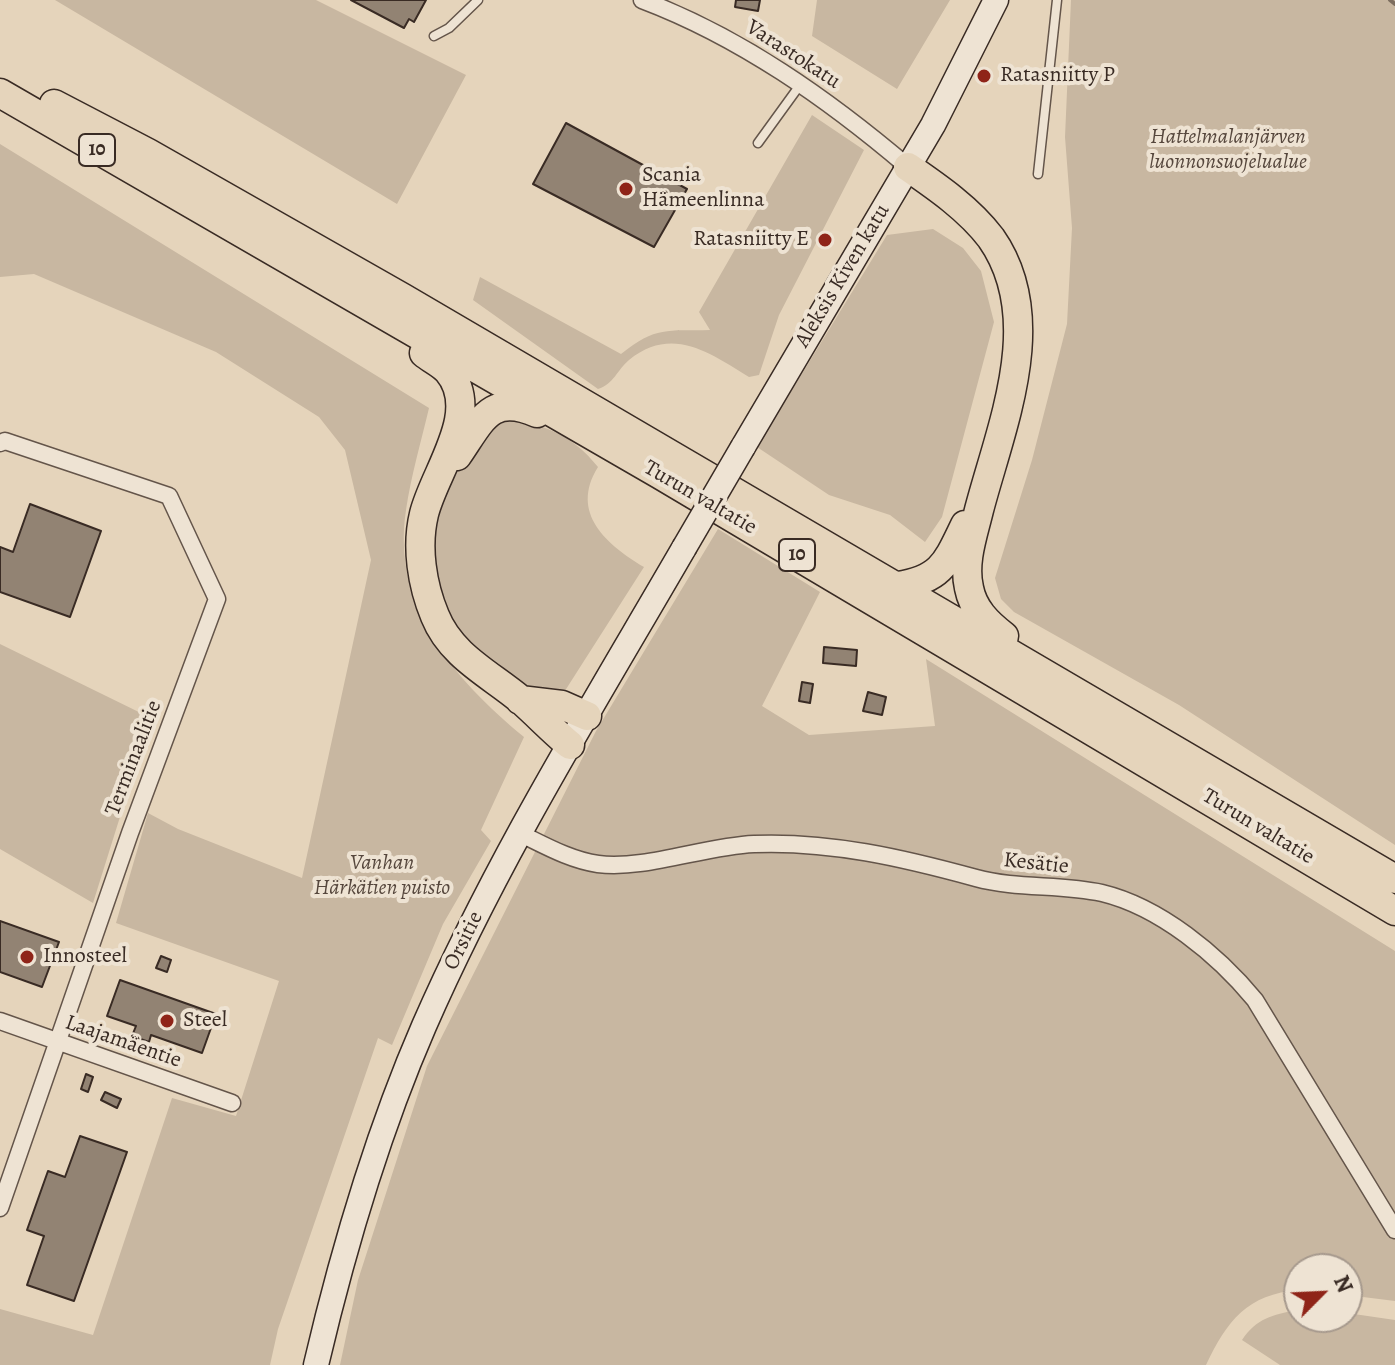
<!DOCTYPE html>
<meta charset="utf-8">
<style>
body{margin:0}
#map{position:relative;width:1395px;height:1365px;overflow:hidden;background:#e5d4bb;font-family:Alegreya,serif}
canvas{display:block}
.north{position:absolute;left:1283px;top:1253px;width:80px;height:80px;box-sizing:border-box;background:#eee3d3;border:2px solid #a6998d;border-radius:50%;rotate:66deg;font-size:22px;font-weight:700;line-height:32px;text-align:center;color:#392b24}
.north::after{content:'';display:block;margin:auto;width:28px;height:36px;background:#8f2418;clip-path:polygon(50% 0,100% 100%,50% 72%,0 100%)}
</style>
<div id="map">
<canvas width="1395" height="1365"></canvas>
<div class="north">N</div>
</div>
<script>
const c = document.querySelector('canvas').getContext('2d');
c.lineJoin = 'round';
function fillPath(path, color) { c.fillStyle = color; c.fill(path, 'evenodd'); }
function trace(path, color, width, dash) { c.strokeStyle = color; c.lineWidth = width; c.lineCap = dash ? 'butt' : 'round'; c.setLineDash(dash || []); c.stroke(path); }
function write(font, color, halo, rows, align = 'center') {
  c.font = font + ' Alegreya,serif'; c.lineWidth = 8; c.setLineDash([]); c.textBaseline = 'middle'; c.strokeStyle = halo; c.fillStyle = color; for (const [text, x, y, turn = 0] of rows) {
    c.save(); c.translate(x, y); c.rotate((+turn || 0) * Math.PI / 180); c.textAlign = isNaN(turn) ? turn : align; if (halo) c.strokeText(text, 0, 0); c.fillText(text, 0, 0); c.restore();
  }
}
fillPath(new Path2D(`
 M55,0H316L466,75L397,204Z
 M817,0H950L897,89L812,36Z
 M1071,0H1395V845L1179,705L1014,612L1001,599L995,578L1032,460L1067,324L1072,228L1065,137Z
 M812,115L864,150L779,315L759,375L749,377C710,353 672,325 629,360C617,370 614,384 598,389L473,300L480,277L621,354C656,326 667,331 710,330L699,312Z
 M0,144L429,408C421,442 411,476 406,510C391,607 454,679 524,737L481,830L491,841L443,924L392,1045L378,1038L278,1329L270,1365H0V1309L93,1335L172,1098L236,1116L279,981L116,923L148,813L178,829L302,878L371,560L345,450L319,417L216,352L34,274L0,277Z
 M933,229L963,248L981,271L994,322L942,517L925,542L890,515L829,495L757,447L887,235Z
 M500,418C541,423 571,433 598,467C569,513 607,545 644,567L561,697H549C528,685 503,675 485,659C440,622 423,549 443,495C453,470 475,445 490,423Z
 M718,529L820,592L762,706L809,735L935,726L926,659L1395,951V1301L1347,1295V1269H1299V1290C1247,1294 1227,1321 1206,1365H340L358,1280L427,1066L596,731Z
 M0,644L151,718L93,903L0,849Z
 M1297,1310L1299,1317H1347V1313L1395,1320V1365H1280L1242,1340C1257,1318 1272,1315 1297,1310Z`), '#c8b7a1');
trace(new Path2D(`
 M1390,0L1395,4`), '#7d6e60', 4);
const building = new Path2D(`
 M351,0H426L414,22L409,19L404,28Z
 M736,0H760L758,11L735,7Z
 M566,123L687,189L654,247L533,184Z
 M30,504L101,531L70,617L0,592V547L13,552Z
 M824,647L857,650L856,666L823,663Z
 M802,682L813,684L810,703L799,701Z
 M868,692L886,697L882,715L863,711Z
 M0,921L59,942L42,987L0,972Z
 M161,956L171,960L167,972L156,968Z
 M120,980L216,1014L202,1053L151,1035L149,1042L132,1036L136,1026L107,1016Z
 M86,1074L93,1077L88,1092L81,1089Z
 M105,1092L121,1099L117,1108L101,1100Z
 M80,1136L127,1152L74,1301L27,1285L44,1236L27,1230L48,1171L65,1177Z`);
fillPath(building, '#928373');
trace(building, '#392b24', 2);
const service = new Path2D(`
 M434,36L449,28L478,0
 M758,143L800,85
 M1038,174L1057,0`);
const minor = new Path2D(`
 M642,0C740,37 828,99 908,167
 M0,443L5,441L169,496L217,599L130,833L0,1208
 M519,833C544,845 570,860 598,864C645,870 705,846 754,844C830,841 903,858 976,878C1016,889 1061,884 1102,893C1160,907 1218,955 1255,1000L1395,1230
 M0,1021L232,1103`);
const secondary = new Path2D(`
 M743,447L933,125L996,0
 M316,1365C343,1250 377,1134 424,1026C497,859 593,705 684,548`);
const trunk = new Path2D(`
 M0,93L659,474L1395,911
 M54,104L148,153L403,298L1395,879
 M908,167C937,187 969,209 991,238C1048,319 1001,426 979,510C973,535 963,562 969,588C973,609 987,623 1004,636
 M424,353C431,359 442,364 448,371C483,412 434,472 424,514C416,547 422,585 435,616C451,656 490,674 521,700C538,715 553,731 570,745
 M457,456C482,420 490,393 537,413
 M898,586C942,579 947,562 965,525
 M520,700L562,705L587,716`);
trace(service, '#64554a', 11);
trace(minor, '#64554a', 19);
trace(secondary, '#392b24', 27);
trace(trunk, '#392b24', 31);
trace(service, '#eee3d3', 8);
trace(minor, '#eee3d3', 16);
trace(secondary, '#eee3d3', 24);
trace(trunk, '#e5d4bb', 28);
const secondaryBridge = new Path2D(`
 M684,548L743,447`);
trace(secondaryBridge, '#392b24', 27, []);
trace(secondaryBridge, '#eee3d3', 24);
for (const [x, y, r, color] of [
 [984,76,8,"#8f2418"],
 [626,189,8,"#8f2418"],
 [825,240,8,"#8f2418"],
 [27,957,8,"#8f2418"],
 [167,1021,8,"#8f2418"]
]) { const dot = new Path2D(); dot.arc(x, y, r, 0, 2 * Math.PI); c.fillStyle = color; c.fill(dot); trace(dot, '#eee3d3', 3); }
for (const [x, y, w] of [
 [97,150,36],
 [797,555,36]
]) { const box = new Path2D(); box.roundRect(x - w / 2, y - 16, w, 32, 6); c.fillStyle = '#eee3d3'; c.fill(box); trace(box, '#392b24', 2); }
write('bold 20px', '#392b24', null, [
 ["10",97,150],
 ["10",797,555]
]);
write('22px', '#392b24', '#eee3d3', [
 ["Varastokatu",793,55,33],
 ["Aleksis Kiven katu",843,276,-59],
 ["Turun valtatie",700,498,30],
 ["Terminaalitie",134,758,-69],
 ["Turun valtatie",1258,827,31],
 ["Kesätie",1036,864,6],
 ["Orsitie",464,941,-64],
 ["Laajamäentie",123,1042,19]
]);
write('22px', '#392b24', '#eee3d3', [
 ["Ratasniitty P",1000,76],
 ["Scania",642,176],
 ["Hämeenlinna",642,201],
 ["Ratasniitty E",809,240,"right"],
 ["Innosteel",43,957],
 ["Steel",183,1021]
], 'left');
write('italic 22px', '#56473d', '#eee3d3', [
 ["Hattelmalanjärven",1228,138],
 ["luonnonsuojelualue",1228,163],
 ["Vanhan",382,864],
 ["Härkätien puisto",382,889]
]);
</script>
